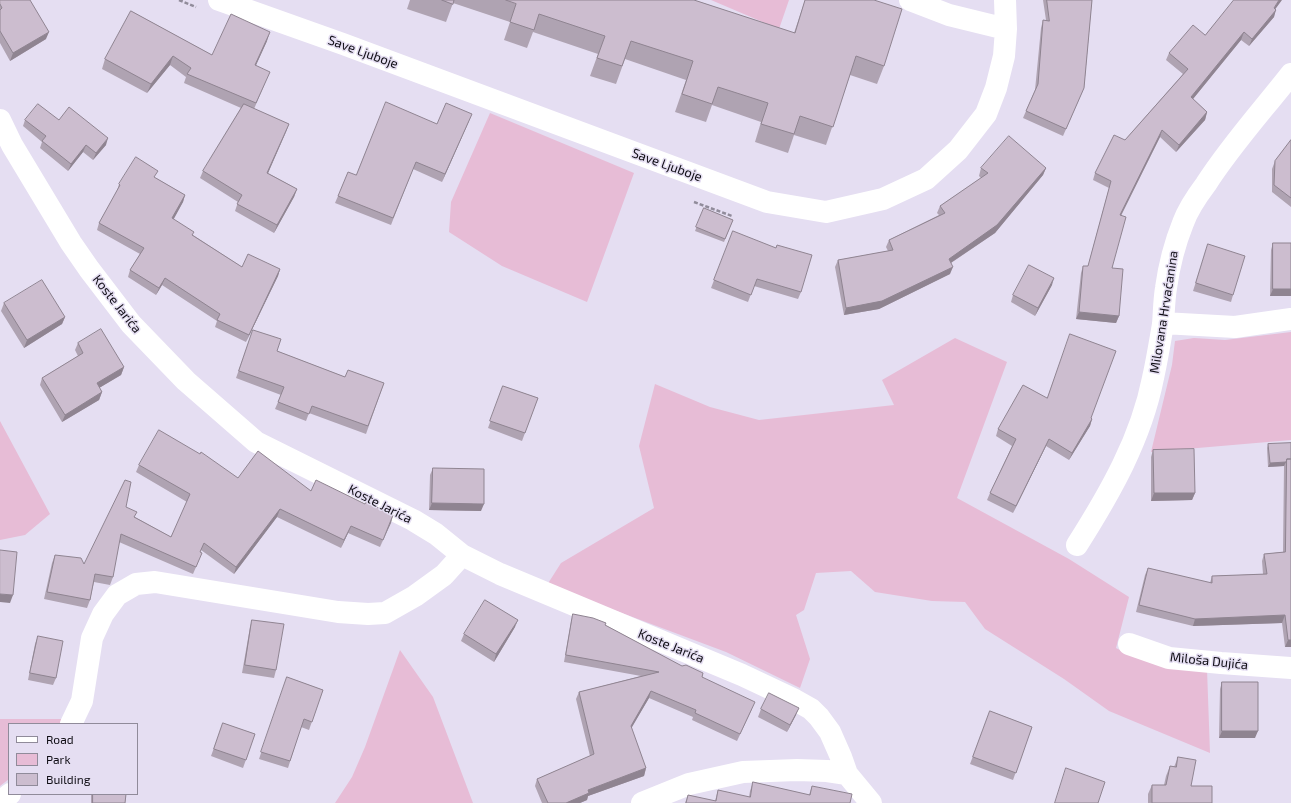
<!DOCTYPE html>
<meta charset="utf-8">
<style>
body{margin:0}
#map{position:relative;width:1291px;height:803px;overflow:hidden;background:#e5def2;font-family:"Exo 2",sans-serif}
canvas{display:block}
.legend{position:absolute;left:8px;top:723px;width:130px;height:72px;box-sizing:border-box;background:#e5def2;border:1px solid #908b9a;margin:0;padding:5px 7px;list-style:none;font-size:12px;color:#100e15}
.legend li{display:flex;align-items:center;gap:8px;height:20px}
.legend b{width:20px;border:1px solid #908b9a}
</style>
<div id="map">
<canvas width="1291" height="803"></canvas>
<ul class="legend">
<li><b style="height:5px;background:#fff"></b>Road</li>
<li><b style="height:11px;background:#e7bcd6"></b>Park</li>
<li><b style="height:11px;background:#ccbdcf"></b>Building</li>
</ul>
</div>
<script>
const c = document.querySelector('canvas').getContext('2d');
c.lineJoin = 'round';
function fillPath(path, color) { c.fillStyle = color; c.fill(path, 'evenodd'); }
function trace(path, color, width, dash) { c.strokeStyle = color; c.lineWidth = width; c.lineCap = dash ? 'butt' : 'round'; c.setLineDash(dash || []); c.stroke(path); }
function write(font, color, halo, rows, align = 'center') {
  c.font = font + ' "Exo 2",sans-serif'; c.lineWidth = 3; c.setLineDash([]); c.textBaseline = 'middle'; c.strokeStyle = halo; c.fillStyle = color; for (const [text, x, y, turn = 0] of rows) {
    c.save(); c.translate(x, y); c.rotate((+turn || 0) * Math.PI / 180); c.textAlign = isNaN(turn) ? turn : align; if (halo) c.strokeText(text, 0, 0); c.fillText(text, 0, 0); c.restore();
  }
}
fillPath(new Path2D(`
 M711,0H789L779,29Z
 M490,113L634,173L587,302L502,266L449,232L451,202Z
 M1291,332V440L1151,452L1172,365L1175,341L1194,338L1225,340Z
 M955,338L1007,362L957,498L1069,559L1129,597L1116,648L1134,657L1207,669L1210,753L1109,711L1064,679L985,629L965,602L932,601L875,592L851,571L816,573L804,610L796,615L810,659L800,688L726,652L547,585L561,563L654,508L639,446L655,384L710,407L759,420L894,405L882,380Z
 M0,421L50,514L25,535L0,540Z
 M400,650L433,697L473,803H335L352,777L365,747Z
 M0,719H66L62,724H9V779L0,786Z`), '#e7bcd6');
trace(new Path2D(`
 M179,0L196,7
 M694,202L732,216`), '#918c9b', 2.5, [4, 2]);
trace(new Path2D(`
 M219,0L343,44L767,202L826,212L883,199L926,179L958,150L986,114L996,88L1004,56L1006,29L1005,0
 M910,0L949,15L1006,29
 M0,120L12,145L71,243L89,269L131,324L186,381L256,442L413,520L436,534L462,555L500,574L742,675L795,700L811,709L819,717L830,732L841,757L847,774
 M1163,323L1235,327L1291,319
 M1077,545C1110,493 1141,439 1153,378C1157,360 1160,342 1163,324C1164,312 1164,300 1166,288C1169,266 1175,243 1183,223C1188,209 1197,196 1206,184C1231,145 1262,111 1291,74
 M1129,644L1169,658L1221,663L1291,668
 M71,724L82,701L92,638L103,614L117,595L136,584L155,582L338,612L368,614L385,613L415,596L444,575L462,555
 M0,802L10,794
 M642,803L689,784L743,772L797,770L827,771L847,774L871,803`), '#fff', 22);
fillPath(new Path2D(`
 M0,0L46,39L10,61L0,43Z
 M410,0H694L794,33L805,0H874L884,66L877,84L850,75L826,145L794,135L788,153L755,142L761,122L712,105L706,122L675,112L686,80L625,59L616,84L590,76L598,54L533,32L527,48L504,40L510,22L453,3L446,22L407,9Z
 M1043,0H1092L1084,88L1063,136L1023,118L1035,90L1041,28L1043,20H1046Z
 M1275,9L1274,17L1249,46L1241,40L1193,99L1207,112L1205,120L1176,152L1160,137L1121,216L1112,268L1119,316L1116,323L1076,319L1081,273L1083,266H1088L1109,188L1093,180L1095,173L1125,140L1183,74L1166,60L1169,53L1205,35Z
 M131,11L212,55L267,41L256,65L266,81L254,109L289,124L268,173L297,189L294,197L274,233L235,211L238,202L200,178L203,171L241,108L184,83L186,77L170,65L147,93L102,69L105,59Z
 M25,120H59L106,145L93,160L83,152L68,171L40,148L42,142L23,126Z
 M469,121L442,182L413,169L391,225L335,203L338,196L437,124Z
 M1291,140V207L1272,192V169L1275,161Z
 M981,168H1046L1043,175L995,233L951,263L950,274L879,309L844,315L835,267L838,260L888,251L886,247L889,240L939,215L937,213L940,206L981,178L979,176Z
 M156,178L185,195L183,202L173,219L193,235L242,267L280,269L278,276L246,342L215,327L217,321L162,285L156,295L128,277L130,270L140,254L97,230L99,223L117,191L119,184Z
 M704,208L733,220L724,242L695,231Z
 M733,231L801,292L798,299L754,286L748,302L711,288Z
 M1273,243H1291V296H1270L1271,250Z
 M1208,244L1233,295L1231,302L1193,291Z
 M1052,285L1035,316L1011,302L1013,295Z
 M4,303L65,317L62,324L24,348L1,311Z
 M253,330L277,351L345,377L384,383L366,434L309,413L306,421L275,409L281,395L236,378Z
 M78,343L124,367L121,375L99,388L102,392L99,400L62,422L40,385L42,378L78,356L75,350Z
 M503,386L538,398L522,441L488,428Z
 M1047,398L1092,419L1090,426L1069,460L1046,446L1013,513L987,500L990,493L1012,446L996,436L998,429Z
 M1291,443V647H1285L1282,623L1193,626L1136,612L1145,575L1148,568L1210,583L1212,576L1263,574L1262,561L1264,554L1283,552L1284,466L1268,467L1267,448L1268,444Z
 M1153,450L1195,493L1192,500L1151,501V457Z
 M139,465L238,478L311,491L365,504L393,515L380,547L348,533L341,548L277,517L234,574L201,550L200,552L199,560L193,574L119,542L113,577L110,585L94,582L90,600L87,608L44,599L52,563L55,555L84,564L126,507L135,517L171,537L187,502L136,472Z
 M433,468L481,511L429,510L430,475Z
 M573,614L605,625L702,677L752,709L737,741L692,720L693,717L649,698L631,728L646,768L644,776L588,796L587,800L580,803H542L535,786L537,779L590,756L576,699L579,692L641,676L564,662L571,622Z
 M252,620L276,670L274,678L242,673L250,627Z
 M515,627L494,662L461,641L464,634Z
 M38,636L56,678L53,685L28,680L35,644Z
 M287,677L323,690L309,730L301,727L288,768L259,759Z
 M1222,682L1255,738H1219L1220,689Z
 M761,709L796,715L787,732L758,717Z
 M990,711L1032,727L1013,780L970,764Z
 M223,723L255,734L243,768L211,756Z
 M1178,757L1191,786L1212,803H1148V794L1152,785H1164L1166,776L1170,766L1174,767Z
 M753,782L809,795L812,786L850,803H685L688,795L715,801L718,790L749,797L750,791Z
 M91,794H126L125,803H91Z`), '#afa3b2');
fillPath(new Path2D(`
 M1279,0H1282L1271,15L1274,8Z
 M1276,10L1274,17L1249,46L1252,39Z
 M49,32L46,39L10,61L13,53Z
 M270,32L267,41L252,74L255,65Z
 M1244,32L1241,40L1188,105L1191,97Z
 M173,56L170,65L147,93L151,84Z
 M1207,112L1205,120L1176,152L1179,145Z
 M472,114L469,121L442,182L445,174Z
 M289,124L286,132L265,180L267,173Z
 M1162,130L1160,137L1117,223L1120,215Z
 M108,138L106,145L93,160L96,153Z
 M86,145L83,152L68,171L71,164Z
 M1046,168L1043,175L995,233L946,266L949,259Z
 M297,189L294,197L274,233L277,225Z
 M185,195L183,202L170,226L172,218Z
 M953,267L950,274L879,309L844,315L846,308Z
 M280,269L278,276L246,342L249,335Z
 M165,278L162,285L156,295L159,288Z
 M1054,278L1052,285L1035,316L1038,308Z
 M1273,289H1291V296H1270Z
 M1079,312L1119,316L1116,323L1076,319Z
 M65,317L62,324L24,348L27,340Z
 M124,367L121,375L94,391L97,383Z
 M102,392L99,400L62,422L65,415Z
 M1092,419L1090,426L1069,460L1072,453Z
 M1049,439L1046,446L1013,513L1016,506Z
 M1286,462L1284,466L1268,467L1270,463Z
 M1154,493H1195L1192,500L1151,501Z
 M432,503L484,504L481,511L429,510Z
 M280,509L277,517L234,574L236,567Z
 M393,515L391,523L380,547L383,540Z
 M351,526L348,533L341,548L344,540Z
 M0,594L13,595L10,603L0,602Z
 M1285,615L1282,623L1193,626L1195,619Z
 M518,620L515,627L494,662L496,654Z
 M1288,640H1291V647H1285Z
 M651,691L649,698L628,734L631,726Z
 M799,708L796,715L787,732L790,725Z
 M1222,731H1258L1255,738H1219Z
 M646,768L644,776L588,796L587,800L580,803H566L588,790Z`), '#8f8491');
const building = new Path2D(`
 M0,0H30L49,32L13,53L0,31V10L2,8L0,4Z
 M442,0H454L453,4Z
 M506,0H694L795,33L805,0H874L902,9L884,66L856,56L833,127L800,116L794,134L761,124L768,103L718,87L712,104L682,94L693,61L631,41L622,66L597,58L605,36L539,14L534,30L510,22L516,4Z
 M1047,0H1092L1084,88L1066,129L1026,111L1038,84L1043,20L1049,21Z
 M1234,0H1279L1274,8L1276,10L1252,39L1244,32L1191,97L1207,112L1179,145L1162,130L1120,215L1126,217L1112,268L1123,269L1119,316L1079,312L1083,266H1088L1111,181L1095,173L1114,135L1125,140L1188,69L1169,53L1193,25L1205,35Z
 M131,11L212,55L231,14L270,32L255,65L270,72L256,103L187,74L191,68L173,56L151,84L105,59Z
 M386,102L437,124L446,103L472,114L445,174L416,162L393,218L338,196L348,172L356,175Z
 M38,104L59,120L69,107L108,138L96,153L86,145L71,164L42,141L46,136L25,120Z
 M244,104L289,124L267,173L297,189L277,225L237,204L242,195L203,171Z
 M1009,136L1046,168L997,225L949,259L953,267L882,301L846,308L838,260L893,250L889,240L945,213L940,206L988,173L981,168Z
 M1291,140V198L1274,185L1275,161Z
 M136,157L158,171L154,177L185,195L172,218L194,232L192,235L242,267L248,254L280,269L249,335L217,320L220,314L165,278L159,288L130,270L144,248L99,223L120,185L119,184Z
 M704,208L733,220L725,239L696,227Z
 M733,231L776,248L777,245L812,255L801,292L757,279L751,295L714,280Z
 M1273,243H1291V289H1273Z
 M1208,244L1245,256L1233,295L1196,283Z
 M1029,265L1054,278L1038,308L1013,295Z
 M42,280L65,317L27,340L4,303Z
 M101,329L124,367L97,383L102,392L65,415L42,378L83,353L78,343Z
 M253,330L281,339L277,351L345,377L348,370L384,383L368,426L312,406L309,414L278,402L284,387L239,371Z
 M1070,334L1116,351L1091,418L1092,419L1072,453L1049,439L1016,506L990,493L1016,439L998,429L1023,385L1047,398Z
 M503,386L538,398L525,433L490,421Z
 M159,430L200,454L201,452L238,478L258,451L311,491L316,480L365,504L366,502L393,515L383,540L351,526L344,540L280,509L236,567L204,543L200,552L202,553L196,567L121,534L113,577L95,574L90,600L47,592L55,555L81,558L84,564L125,480L131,482L126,507L137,512L134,517L171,537L190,494L139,465Z
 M1291,443V459H1287L1286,462L1270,463L1268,444Z
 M1194,449L1195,493H1154L1153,450Z
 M1287,459H1291V640H1288L1285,615L1195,619L1139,605L1148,568L1212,583V576L1267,574L1264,554L1285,552Z
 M433,468L484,469V504L432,503Z
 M0,550L17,552L13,595L0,594Z
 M485,600L518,620L496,654L464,634Z
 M573,614L593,618L606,623L605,625L682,666L686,665L703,673L702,677L755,702L740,734L695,713L696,710L651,691L631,726L646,768L588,790L589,793L566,803H548L537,779L594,754L579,692L659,672L566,655Z
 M252,620L284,624L276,670L245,665Z
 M38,636L63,641L56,678L30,673Z
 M287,677L323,690L312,722L304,719L290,761L261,752Z
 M1222,682H1258V731H1222Z
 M769,693L799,708L790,725L761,709Z
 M990,711L1032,727L1016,773L973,757Z
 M223,723L255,734L246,760L214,749Z
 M1178,757L1196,760L1191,786H1212V803H1152V785H1166L1170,766L1176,767Z
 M1066,768L1105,782L1098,803H1055Z
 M753,782L810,795L812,786L852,794L850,803H686L688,795L716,801L718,790L750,797Z
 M93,794H126L125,803H93Z`);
fillPath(building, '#ccbdcf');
trace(building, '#8f8491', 1);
write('13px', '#100e15', '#e5def2', [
 ["Save Ljuboje",363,52,20],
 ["Save Ljuboje",667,165,20],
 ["Koste Jarića",117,304,52],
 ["Milovana Hrvaćanina",1164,312,-81],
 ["Koste Jarića",380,504,27],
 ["Koste Jarića",671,646,22],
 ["Miloša Dujića",1209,661,6]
]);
</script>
